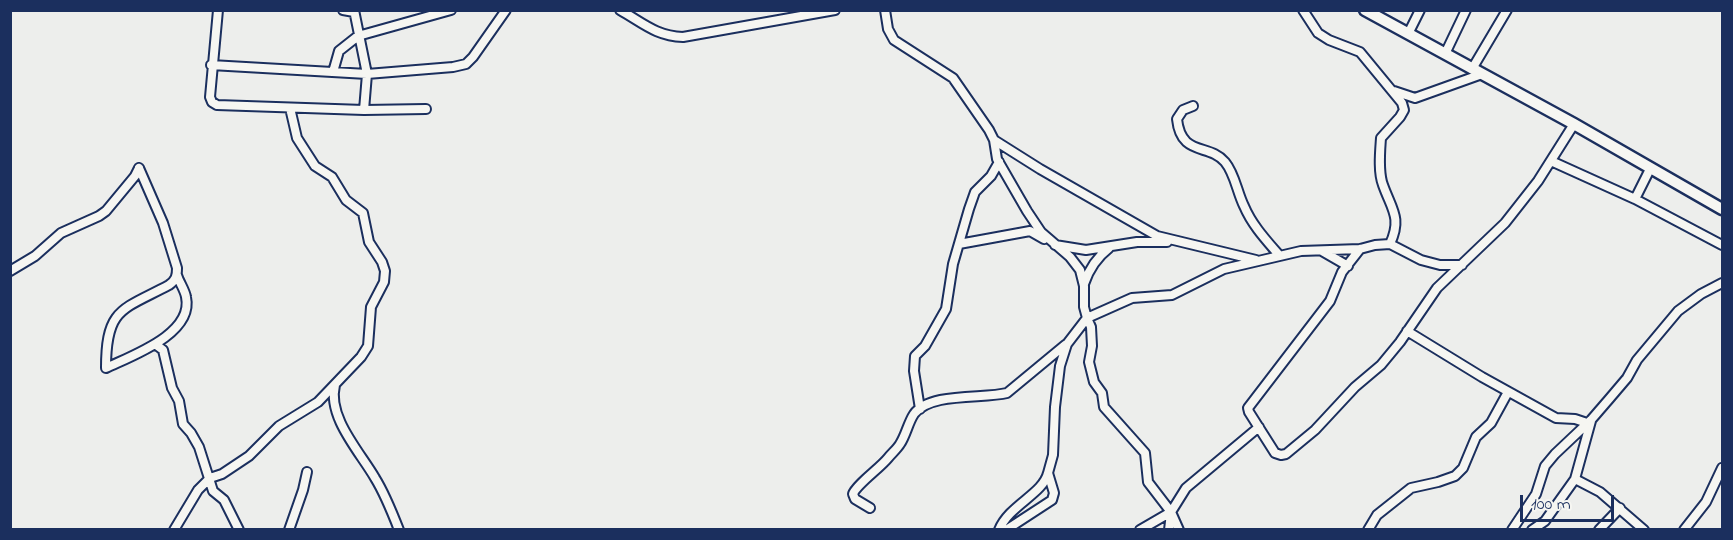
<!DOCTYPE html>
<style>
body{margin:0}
#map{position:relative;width:1733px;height:540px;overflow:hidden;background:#edeeec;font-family:"Indie Flower",sans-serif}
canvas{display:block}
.frame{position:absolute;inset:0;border:12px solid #1b2f5e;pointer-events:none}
.scale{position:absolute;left:1520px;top:495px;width:94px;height:27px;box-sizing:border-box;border:3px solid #1b2f5e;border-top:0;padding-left:8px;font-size:18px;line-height:21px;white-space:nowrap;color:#1b2f5e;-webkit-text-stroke:4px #f6f6f2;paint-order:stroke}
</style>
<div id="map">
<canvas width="1733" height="540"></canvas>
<div class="frame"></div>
<div class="scale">100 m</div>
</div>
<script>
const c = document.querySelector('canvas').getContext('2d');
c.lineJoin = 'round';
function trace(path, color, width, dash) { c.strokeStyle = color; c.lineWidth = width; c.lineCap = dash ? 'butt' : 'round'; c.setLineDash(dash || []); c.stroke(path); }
const street = new Path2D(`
 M218,10L210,97L212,102L217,105L364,110L426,109
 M343,10L354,12
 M354,10L367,74L364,110
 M620,10C643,23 656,36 683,37L835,10
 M885,10L888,29L894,40L953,78L989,130L994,140L997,159L1027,211L1041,232L1070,257L1080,270L1084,286V307L1087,318L1132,298L1172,295L1224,269L1301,251L1360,249L1375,245L1390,244L1421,260L1440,265H1462
 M1303,10L1318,33L1329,40L1360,52L1402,103L1404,110L1400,117L1381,138C1380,152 1378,172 1383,185C1392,210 1402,218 1390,244
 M1408,34L1420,10
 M1445,54L1466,10
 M211,65L367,74L453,67L466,64L473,57L506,10
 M1472,69L1507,10
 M333,72L339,51L358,36L451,10
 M1394,91L1415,98L1482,74
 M1193,106L1183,110L1177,119C1181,157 1209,143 1225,162C1235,174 1237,192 1244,206C1252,225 1266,240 1279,255
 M994,140L1040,169L1157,236L1256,260
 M1551,161L1635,199L1722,245
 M139,168L163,223L177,268C177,276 176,280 169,285C122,310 106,308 106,368C131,356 194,334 186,297C185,290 179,282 177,275
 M1635,199L1650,169
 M959,244L1030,231L1044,239
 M1055,245L1086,250L1137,242H1167
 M1360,249L1342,272L1330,301L1248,408L1249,412L1275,453L1281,455L1286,454L1315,430L1355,387L1381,365L1400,342L1437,288L1505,223L1538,181L1574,124
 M1322,251L1348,266
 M10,271L35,256L61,233L99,216L106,211L135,176L139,168
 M1084,284C1089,269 1096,258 1109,248
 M1407,331L1482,377L1556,418L1575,419L1587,423
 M155,344L163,350L172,388L179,401L183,424L191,433L199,447L213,491L224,500L239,530
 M335,385C327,417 360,452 375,478C385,494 392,512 399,530
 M920,409L914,371L915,356L925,346L946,309L953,264L969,209L975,192L991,176L999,162
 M1575,479L1600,492L1644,530
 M870,508L855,499L853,494C856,485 880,468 888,458C892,453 897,449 900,444C906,435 908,423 914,414C930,392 983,399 1007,393L1065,345
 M174,530L198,490L210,478L222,474L249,456L279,426L318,402L361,357L368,346L371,307L384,282L385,271L382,262L369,242L363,213L346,200L332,177L315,166L297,138L290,108
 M289,530L303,490L307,472
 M999,530C1009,505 1043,494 1048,473
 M1006,530L1052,500L1054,493L1048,473L1053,455L1055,407L1060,366L1067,344L1087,318L1091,327L1092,346L1089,362L1094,382L1102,393L1104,407L1145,453L1148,482L1171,512L1179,530
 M1140,530L1171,512L1186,488L1259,427
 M1169,530L1171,513
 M1368,530L1377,515L1411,488L1438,482L1455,476L1463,468L1476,437L1491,423L1508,392
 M1512,530L1536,494L1545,466L1555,454L1591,420L1610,398L1627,378L1637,360L1678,311L1701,294L1722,283
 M1532,530L1545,521L1575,479L1591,421
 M1599,530L1620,508
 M1684,530L1706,502L1722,468`);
const secondary = new Path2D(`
 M1365,10L1574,124L1722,209`);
trace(street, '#1b2f5e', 12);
trace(secondary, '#1b2f5e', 15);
trace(street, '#f6f6f2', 8);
trace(secondary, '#f6f6f2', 10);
</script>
